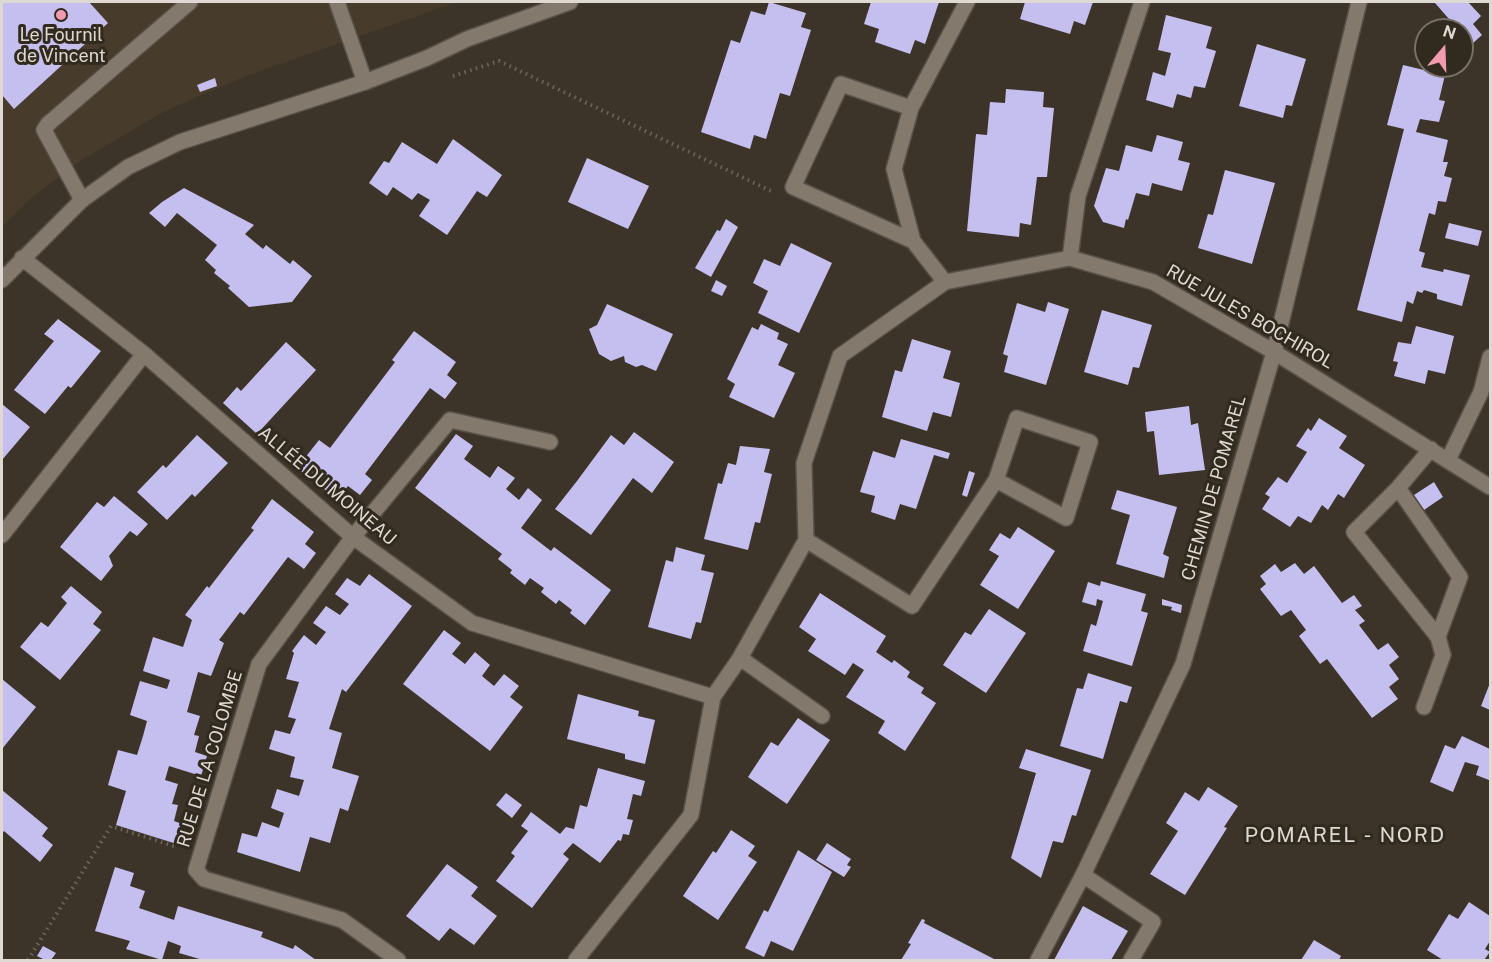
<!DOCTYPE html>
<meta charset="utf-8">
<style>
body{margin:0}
#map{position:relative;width:1492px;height:962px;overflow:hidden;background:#3c3429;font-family:"Public Sans",sans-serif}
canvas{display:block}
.frame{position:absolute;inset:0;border:3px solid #ded9d2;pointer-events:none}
.north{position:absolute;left:1414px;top:18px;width:60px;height:60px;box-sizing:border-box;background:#312a1f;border:2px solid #767067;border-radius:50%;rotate:19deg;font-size:16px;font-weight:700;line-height:24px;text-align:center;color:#ded9d2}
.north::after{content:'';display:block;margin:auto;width:21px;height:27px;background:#f29aaf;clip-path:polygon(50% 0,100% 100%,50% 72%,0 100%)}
</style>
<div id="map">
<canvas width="1492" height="962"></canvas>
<div class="frame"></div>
<div class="north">N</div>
</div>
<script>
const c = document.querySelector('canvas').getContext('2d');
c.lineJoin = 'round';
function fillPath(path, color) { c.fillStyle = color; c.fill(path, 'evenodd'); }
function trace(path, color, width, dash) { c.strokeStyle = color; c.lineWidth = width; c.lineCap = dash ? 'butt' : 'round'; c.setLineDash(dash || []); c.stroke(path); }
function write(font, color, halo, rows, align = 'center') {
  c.font = font + ' "Public Sans",sans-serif'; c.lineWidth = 6; c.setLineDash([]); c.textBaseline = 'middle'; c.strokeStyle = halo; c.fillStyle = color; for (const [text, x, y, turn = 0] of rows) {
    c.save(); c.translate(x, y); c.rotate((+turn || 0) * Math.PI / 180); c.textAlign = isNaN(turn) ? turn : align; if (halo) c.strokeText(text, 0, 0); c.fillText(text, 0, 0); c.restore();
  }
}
fillPath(new Path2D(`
 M2,2H457L246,76L165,111L83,159L32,197L2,227Z`), '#473b2b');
fillPath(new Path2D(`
 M2,2H89L108,23L14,109L2,95Z
 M769,2L806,13L801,27L811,30L790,96L780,93L766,139L754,135L750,149L701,132L731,40L740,43L751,11L765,15Z
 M871,2H939L925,44L915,40L910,54L875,42L879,29L864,24Z
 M1025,2H1093L1085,25L1074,21L1070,34L1020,19Z
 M1437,2H1468L1481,16L1473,24L1482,35L1462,53V30H1452L1456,27L1435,3Z
 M1166,15L1212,27L1206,48L1216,51L1205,88L1194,86L1191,98L1177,94L1173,108L1146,100L1153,72L1165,76L1171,53L1158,50Z
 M1257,44L1306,59L1292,106L1286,105L1283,118L1239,106Z
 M1403,65L1445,75L1439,100L1445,101L1439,122L1420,119L1416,132L1448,140L1443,162H1448L1444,176L1452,178L1446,202L1438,201L1435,215L1429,213L1419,251L1425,253L1421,267L1443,272L1444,269L1470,275L1462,306L1437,299V294L1424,290L1422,293L1417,291L1413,304L1407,301L1402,322L1357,310L1404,129L1387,125Z
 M215,78L217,86L200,92L197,85Z
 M1006,89L1044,92L1043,107L1054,108L1047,177H1037L1031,225L1020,223L1019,237L967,231L976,134L987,135L990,102L1005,103Z
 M1157,135L1183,142L1178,160L1190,163L1182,191L1152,183L1149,196L1136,193L1128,220L1126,219L1124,228L1103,222L1094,206L1106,168L1119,171L1126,145L1152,152Z
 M453,139L502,175L487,197L477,191L447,235L419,216L430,200L418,193L412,200L393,187L387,196L369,183L384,161L389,163L402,142L437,164Z
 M587,158L649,186L628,229L568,202Z
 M1225,170L1275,183L1252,264L1198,248L1208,214L1213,215Z
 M184,188L254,225L245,234L263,249L266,245L290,264L293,260L312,276L292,302L249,307L228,288L230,286L214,273L216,270L205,260L217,245L177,213L165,227L149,213L162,202Z
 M726,219L738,227L711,277L695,268L717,230L720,231Z
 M1449,223L1482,231L1478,246L1445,238Z
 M791,243L832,263L799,333L758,313L768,291L753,283L764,259L780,266Z
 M716,280L727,286L722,296L711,291Z
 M1048,302L1069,309L1046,385L1004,372L1008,356L1003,354L1017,303L1045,312Z
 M607,304L673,334L656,371L642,365L636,367L625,362L624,356L611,361L599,354L589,329L597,325Z
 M1102,310L1152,325L1139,368L1133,367L1128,385L1084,372Z
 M58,319L101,351L71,388L68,386L45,414L14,390L54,341L44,334Z
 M761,324L779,333L777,339L788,344L778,365L795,373L774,418L729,397L735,384L727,379L752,327L758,330Z
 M1416,326L1454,336L1445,374L1428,370L1425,384L1394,376L1398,362L1393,361L1398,342L1411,344Z
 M414,331L456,362L447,375L457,383L445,399L430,388L365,474L372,480L360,495L348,486L337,499L297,468L319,440L330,448L395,362L392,360Z
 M912,339L951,351L943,378L960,383L951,417L933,412L927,431L882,417L895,370L902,372Z
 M286,342L316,370L257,434L223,403L237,387L241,391Z
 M2,404L30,427L2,460Z
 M1189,406L1191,425L1198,423L1205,470L1159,475L1154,431L1147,432L1145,412Z
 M1319,418L1347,436L1339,448L1365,465L1344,498L1338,494L1328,510L1322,505L1311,523L1298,516L1290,527L1262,509L1270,497L1265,494L1278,477L1287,483L1307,452L1296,446L1308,428L1311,431Z
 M634,432L674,462L652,493L633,478L591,535L555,509L577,481L611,435L624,445Z
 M456,434L473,446L464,459L490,478L498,466L515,478L506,489L519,500L528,488L542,500L521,528L551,551L554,547L611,590L585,625L570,613L572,610L559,600L556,604L541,592L544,588L530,578L525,585L510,573L512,570L498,559L502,554L415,488Z
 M197,435L228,463L195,497L192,494L167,520L137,492L163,465L166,468Z
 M901,439L950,453L948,459L934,455L916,509L900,504L895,520L871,512L875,496L860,492L873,451L895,458Z
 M740,446L770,449L764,472L772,474L760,523L755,522L748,550L704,539L718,483L722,484L728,463L736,465Z
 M969,471L975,473L967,497L962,495Z
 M1434,482L1443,497L1424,510L1414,495Z
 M1117,490L1177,507L1163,554L1169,557L1164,578L1116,564L1130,515L1111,509Z
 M114,496L148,524L137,536L130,531L109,556L113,566L101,581L60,547L97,502L104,507Z
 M272,499L314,532L305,544L316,553L304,569L288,557L244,615L240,612L219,640L224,643L211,676L198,672L187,712L200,716L194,735L199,736L195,752L207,756L201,776L169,766L165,780L178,784L172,804L178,805L174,821L185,825L180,845L116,825L126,791L108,785L118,750L137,755L143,736L147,721L130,715L140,681L167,689L170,680L143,671L153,637L183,647L192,620L185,615L207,586L209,588L242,545L254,530L251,528Z
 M1018,527L1055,551L1018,609L980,585L999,556L989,550L1000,533L1010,539Z
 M676,547L705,555L701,570L714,573L701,623L696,622L691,639L648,627L666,560L673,562Z
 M1295,563L1304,574L1314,566L1342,603L1354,595L1362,606L1355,610L1365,621L1359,625L1378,650L1388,643L1399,657L1389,665L1399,679L1389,687L1398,699L1372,718L1327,659L1320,664L1299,636L1306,630L1291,610L1281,616L1260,589L1266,584L1260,576L1275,564L1281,572Z
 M369,574L412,606L346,692L342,689L329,729L342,733L332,768L359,776L348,811L340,808L330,843L310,837L300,872L237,852L242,833L257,837L262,822L279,828L284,813L271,808L277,789L299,796L304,780L290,777L295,757L269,749L275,730L290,734L296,719L288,717L299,682L286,679L294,653L292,651L304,635L316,645L326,632L313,623L326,606L340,615L349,604L335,594L347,578L360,586Z
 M1101,581L1146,594L1141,611L1148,613L1132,666L1083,651L1091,624L1096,626L1103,601L1097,599L1096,606L1082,602L1088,582L1100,586Z
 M71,586L102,612L93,624L101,630L60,680L20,647L41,622L48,627L67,603L61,597Z
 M820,593L886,636L876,652L892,663L894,660L910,672L907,677L924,688L921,693L936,703L905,751L878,733L885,721L846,697L864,670L853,663L845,675L808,651L816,639L799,627Z
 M1162,599L1182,605L1181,613L1171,610L1172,607L1162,605Z
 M989,609L1026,633L986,693L943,665L965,632L971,635Z
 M444,630L461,643L452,654L465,664L475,652L490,665L482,676L494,686L504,674L519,686L510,697L523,707L490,751L403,684Z
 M1088,673L1132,687L1127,703L1120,701L1103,759L1060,746L1077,688L1083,689Z
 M2,679L36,707L2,749Z
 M1490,683V710L1481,706Z
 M578,694L639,711L638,716L655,720L645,764L625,759V754L567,739Z
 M798,718L830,740L787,804L748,777L771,742L778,746Z
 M1462,736L1490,749V778L1489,780L1476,775L1479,766L1465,762L1453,792L1430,782L1445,745L1455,749Z
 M1026,749L1091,770L1076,816L1072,815L1063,843L1053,841L1041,878L1011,858L1036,773L1019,768Z
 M598,768L645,781L641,796L633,794L627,819L633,820L629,835L623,834L621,841L618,840L600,863L573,843L563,854L569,859L532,908L496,881L515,856L511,853L528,831L521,826L531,812L560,834L566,827L574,829L580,805L587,807Z
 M1208,787L1238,806L1224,827L1227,828L1185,895L1150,874L1178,831L1166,823L1185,792L1199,801Z
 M2,790L48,828L42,836L53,845L40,862L4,831L2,834Z
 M506,793L522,805L512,818L496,805Z
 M731,830L755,846L748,856L757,862L718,920L683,896L713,851L716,853Z
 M827,843L851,859L847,865L851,867L844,877L816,860Z
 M798,850L832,872L793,951L771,941L764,957L745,948L764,910L768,912Z
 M447,864L478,887L471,896L497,916L474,945L450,928L439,941L406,916Z
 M115,867L134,873L130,886L145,891L139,908L174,920L178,906L263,932L261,937L293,949L295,945L316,960H203L179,953L181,946L168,941L162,960L126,949L130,941L95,931Z
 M1469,902L1490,916V941L1485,949L1490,952L1484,960H1443L1427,950L1449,914L1458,919Z
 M1083,906L1128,931L1111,960H1054Z
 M922,919L925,920L924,923L996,960H901L911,944L908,943Z
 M1314,940L1341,956L1339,960H1301Z
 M43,946L56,953L51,960H45L37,956Z`), '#c5bfef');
const service = new Path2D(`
 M337,2L365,82
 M82,200L44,130L48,124L190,2
 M1424,707L1443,655L1438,637
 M1083,875L1153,922L1131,960`);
const minor = new Path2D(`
 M911,108L841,84L793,187L913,241L945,282
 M913,241L894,169L911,108L967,2
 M22,258L144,354L353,537L472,623L713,697
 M1070,258L1078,196L1142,2
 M1448,460L1481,392L1490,357
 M1398,488L1460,577L1438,637L1354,532L1398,488L1431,449
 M2,535L144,354
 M806,540L912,606L996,480L1017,418L1090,442L1066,518L996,480
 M740,658L822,716
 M398,960L342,920L204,879L196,870L259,664L353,537L450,420L550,442
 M576,960L691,815L713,697L740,658L806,540L804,463L840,356L945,282L1070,258L1153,282L1274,352L1490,487
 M1038,960L1083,875L1183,664L1274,352L1359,2`);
const tertiary = new Path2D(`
 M2,280L82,200L128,167L180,142L365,82L427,58L467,39L570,2`);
trace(service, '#575047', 18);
trace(minor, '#575047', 18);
trace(tertiary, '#575047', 18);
trace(new Path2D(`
 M453,76L499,61L771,191
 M28,960L111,826L177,847`), '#6d665c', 4, [1.5, 4.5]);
trace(service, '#83796d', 15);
trace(minor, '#83796d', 15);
trace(tertiary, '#83796d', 15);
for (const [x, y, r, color] of [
 [61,15,6,"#f29aaf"]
]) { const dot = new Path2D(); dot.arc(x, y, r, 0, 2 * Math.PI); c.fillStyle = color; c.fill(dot); trace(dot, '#312a1f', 2); }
write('18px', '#ded9d2', '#312a1f', [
 ["Le Fournil",61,35],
 ["de Vincent",61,56]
]);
write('18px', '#ded9d2', '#312a1f', [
 ["RUE JULES BOCHIROL",1250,317,30],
 ["ALLÉE DU MOINEAU",327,486,40],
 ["CHEMIN DE POMAREL",1214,488,-74],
 ["RUE DE LA COLOMBE",210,759,-73]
]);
c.letterSpacing = '1.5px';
write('21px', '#ded9d2', '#312a1f', [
 ["POMAREL - NORD",1345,836]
]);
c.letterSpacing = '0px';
</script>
